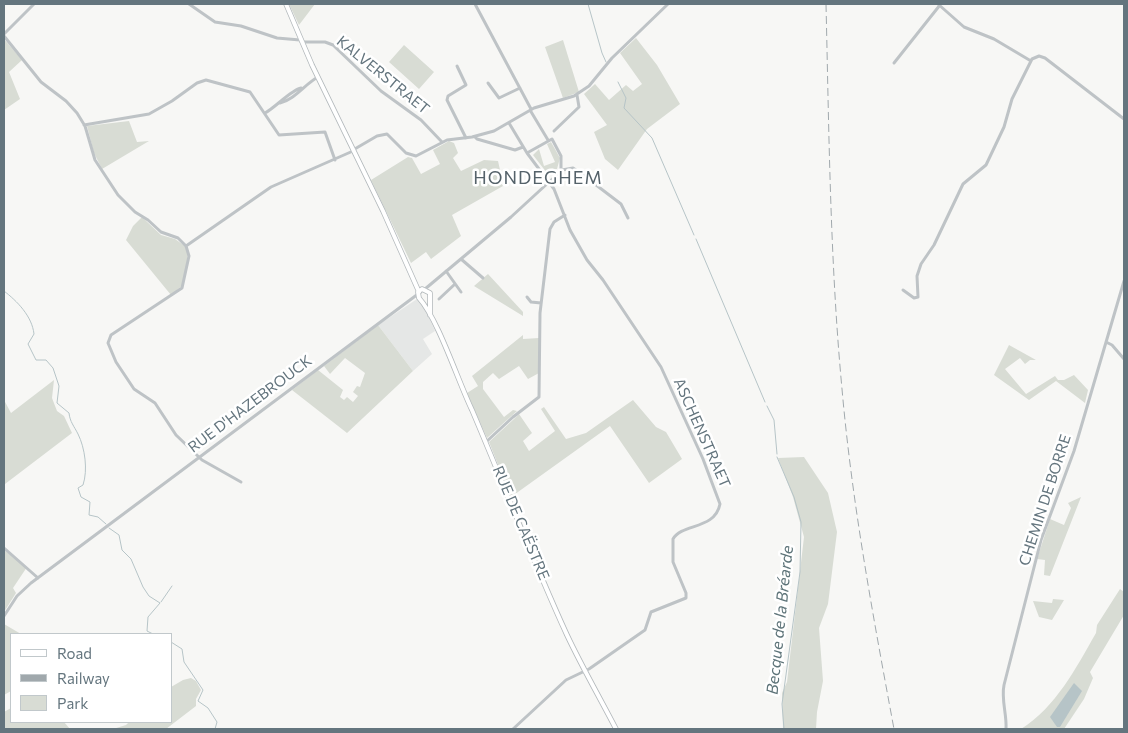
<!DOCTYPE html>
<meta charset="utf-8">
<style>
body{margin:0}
#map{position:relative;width:1128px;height:733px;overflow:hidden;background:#f7f7f5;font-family:Commissioner,sans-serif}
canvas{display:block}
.frame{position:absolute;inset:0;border:5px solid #64757e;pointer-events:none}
.legend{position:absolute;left:10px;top:633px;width:162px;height:90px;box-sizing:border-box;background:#fff;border:1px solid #c1c8cb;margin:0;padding:6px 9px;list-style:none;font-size:15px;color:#64757e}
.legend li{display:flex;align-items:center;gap:10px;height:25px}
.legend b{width:25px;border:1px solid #c1c8cb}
</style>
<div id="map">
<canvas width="1128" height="733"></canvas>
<div class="frame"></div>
<ul class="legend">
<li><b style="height:6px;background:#fff"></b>Road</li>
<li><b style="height:6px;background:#a0a8ac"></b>Railway</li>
<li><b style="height:14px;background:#d8dcd4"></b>Park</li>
</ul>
</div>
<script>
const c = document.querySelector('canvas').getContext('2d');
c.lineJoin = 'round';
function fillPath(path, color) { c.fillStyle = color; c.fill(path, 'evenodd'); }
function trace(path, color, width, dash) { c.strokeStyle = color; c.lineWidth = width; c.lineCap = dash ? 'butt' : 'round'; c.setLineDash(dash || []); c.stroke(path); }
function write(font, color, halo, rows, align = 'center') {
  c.font = font + ' Commissioner,sans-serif'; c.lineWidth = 5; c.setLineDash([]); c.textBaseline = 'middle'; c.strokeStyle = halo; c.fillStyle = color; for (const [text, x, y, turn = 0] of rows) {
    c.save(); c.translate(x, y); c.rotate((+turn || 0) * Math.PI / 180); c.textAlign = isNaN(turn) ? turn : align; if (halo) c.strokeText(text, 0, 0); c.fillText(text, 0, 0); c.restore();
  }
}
fillPath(new Path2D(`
 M417,299L424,306L435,331L423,339L432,354L413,371L378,325Z`), '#e5e7e6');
fillPath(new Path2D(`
 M289,4H315L299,25Z
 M636,38L657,65L680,104L647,129L618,170L605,159L594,132L607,125L584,94L595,84L609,100L626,85L633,91L642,84L620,53Z
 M4,39L22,60L9,72L20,99L4,110Z
 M563,40L579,92L563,98L545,47Z
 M404,45L434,72L419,89L389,62Z
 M129,121L137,142L149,141L102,169L94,153L87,126Z
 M449,141L454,143L458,153L453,158L461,171L484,160L498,161L500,170L495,173L503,186L452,215L461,236L431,259L426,252L411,263L371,180L408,157L412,158L421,174L440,164L433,150Z
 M551,142L560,158L557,169L547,173L533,155L539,149L544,166L555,162L547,144Z
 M142,217L161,235L175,239L185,246L188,255L183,285L171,295L126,240L133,226Z
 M488,274L523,312V316L474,286Z
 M378,325L413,371L347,433L292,390L318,370L343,390L340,397L344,400L347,397L353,402L358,396L353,392L357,386L360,387L365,373L345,358L330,374L324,366Z
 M523,335V339L539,338V373L528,379L519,366L499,379L493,373L483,382V389L504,417L513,410L517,411L487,438L467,393L478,386L472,376Z
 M1009,345L1036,360H1030L1025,364L1020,358L1005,369L1026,394L1055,376L1058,380H1064L1074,375L1088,390L1085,403L1056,381L1029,400L994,375Z
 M54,380L52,398L57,411L64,416L72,433L5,484L4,400L11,413Z
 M633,400L656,427L666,432L682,459L649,483L610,426L511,497L489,442L515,418L519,414L532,433L523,441L529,451L555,431L541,409L544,407L566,439L586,433Z
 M804,457L828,493L837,532L828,604L819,628L823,681L817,712L816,729H783L782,693L787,682L804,537L793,497L778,458Z
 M1081,497L1050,576L1044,575L1045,560L1037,559L1050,519L1064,525L1071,508L1068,503Z
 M4,550L27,567L13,588L16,593L4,612Z
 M1120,589L1124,592V615L1090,672L1093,678L1084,699L1064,729H1021C1056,707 1076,668 1096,633L1097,625Z
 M1053,599L1064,600L1052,620L1039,617L1033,601L1052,603Z
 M4,624L21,634H11V691L4,695Z
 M191,678L196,681L201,690L196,699V706L166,729H113L126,725L129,722H171V687L183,680Z
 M11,708V722H64L70,729H4V712Z`), '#d8dcd4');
fillPath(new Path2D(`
 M1074,683L1082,691L1060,727H1057L1050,717Z`), '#b6c4c7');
trace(new Path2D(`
 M588,4L602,53L606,62
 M618,82L626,98L624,108L652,138L694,235
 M696,239L765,402
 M4,291C17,301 32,316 34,334L28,344L36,360H46L53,368L59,386L57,403L69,413C70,422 74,426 78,434C85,448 88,470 83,485L78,488L81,497L90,502L89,515L98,517L106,524
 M767,406L774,420L777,454
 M777,457L794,497L801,522L800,572L782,704L784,729
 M109,528L119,535L122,550L131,559L143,587L149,596L160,603L148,617L147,631L153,634
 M161,602L172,586
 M171,642L182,649L184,662L203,690L198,701L208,708L217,722L215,729`), '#b6c4c7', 1);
const major = new Path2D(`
 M286,4L312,65L383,211L419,292
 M430,315V293L422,289L418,292L419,298C438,319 458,381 472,410C504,485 533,561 567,635C582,667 600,698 616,729`);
trace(major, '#b2b8bb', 5.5);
trace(new Path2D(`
 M189,4L215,22L241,26L277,38L300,40
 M475,4L531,109
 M938,4L964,27L994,39L1031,61
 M4,34L34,4
 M4,36L41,82L66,101L77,113L85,126L95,160L118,195L135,212L148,220L161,232L178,238L186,246L189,256L182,288L111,335L108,343L116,362L134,389L155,403L176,435L202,460L241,482
 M301,42H325L333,45L381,91L421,120L442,142
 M894,63L940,5
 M457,66L466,85L448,96L447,100L466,138
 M488,83L499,98L520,88
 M280,103C294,100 305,84 318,77
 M530,110L548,140
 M265,113C276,107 291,90 301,88
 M509,123L527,153L554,189L570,230L587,260L603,280L661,367L703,459L720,504C715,530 682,523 673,539V562L686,593V598L651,612L645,630L589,669L566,680L513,729
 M84,125L149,114L172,101L197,83L206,80L250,92L279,135L325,132L335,160
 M554,131L579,107L577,95
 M475,137L477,139L515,150L523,147
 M353,150L377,136L387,134L406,153L416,156L447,140L472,137L494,131L534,108L574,96L589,86L612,58L668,4
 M562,170L573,168L579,172L621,204L628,218
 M186,246L271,187L353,151
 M461,259L483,278
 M446,271L461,292
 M425,289L511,217L561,171V156L552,139L527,153
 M903,290L914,298L918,297L917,276L921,264L934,245L963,184L986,165L1004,127L1012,99L1032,59L1039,56L1045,58L1124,119
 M527,297L531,302L541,303
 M439,299L455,284
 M1106,342L1112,345L1124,359
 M486,442L513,417L539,397L540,313L550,229L554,222L565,215
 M4,548L38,578
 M4,616L17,596L31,583L418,294
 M1006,729C1007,714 1001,700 1004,685L1041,540L1074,451L1124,281`), '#bec3c6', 3);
trace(major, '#fff', 4);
trace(new Path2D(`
 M826,4C829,132 830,261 842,389C852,503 873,616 894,729`), '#a0a8ac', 1, [8, 4]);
write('15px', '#64757e', '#fff', [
 ["KALVERSTRAET",383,75,39],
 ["RUE D'HAZEBROUCK",250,404,-37],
 ["ASCHENSTRAET",702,433,66],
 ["CHEMIN DE BORRE",1045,500,-72],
 ["RUE DE CAËSTRE",521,523,67]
]);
write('italic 16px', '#5e7479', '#fff', [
 ["Becque de la Bréarde",780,620,-84]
]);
c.letterSpacing = '1px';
write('18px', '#55626a', '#fff', [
 ["HONDEGHEM",538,178]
]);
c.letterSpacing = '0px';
</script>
